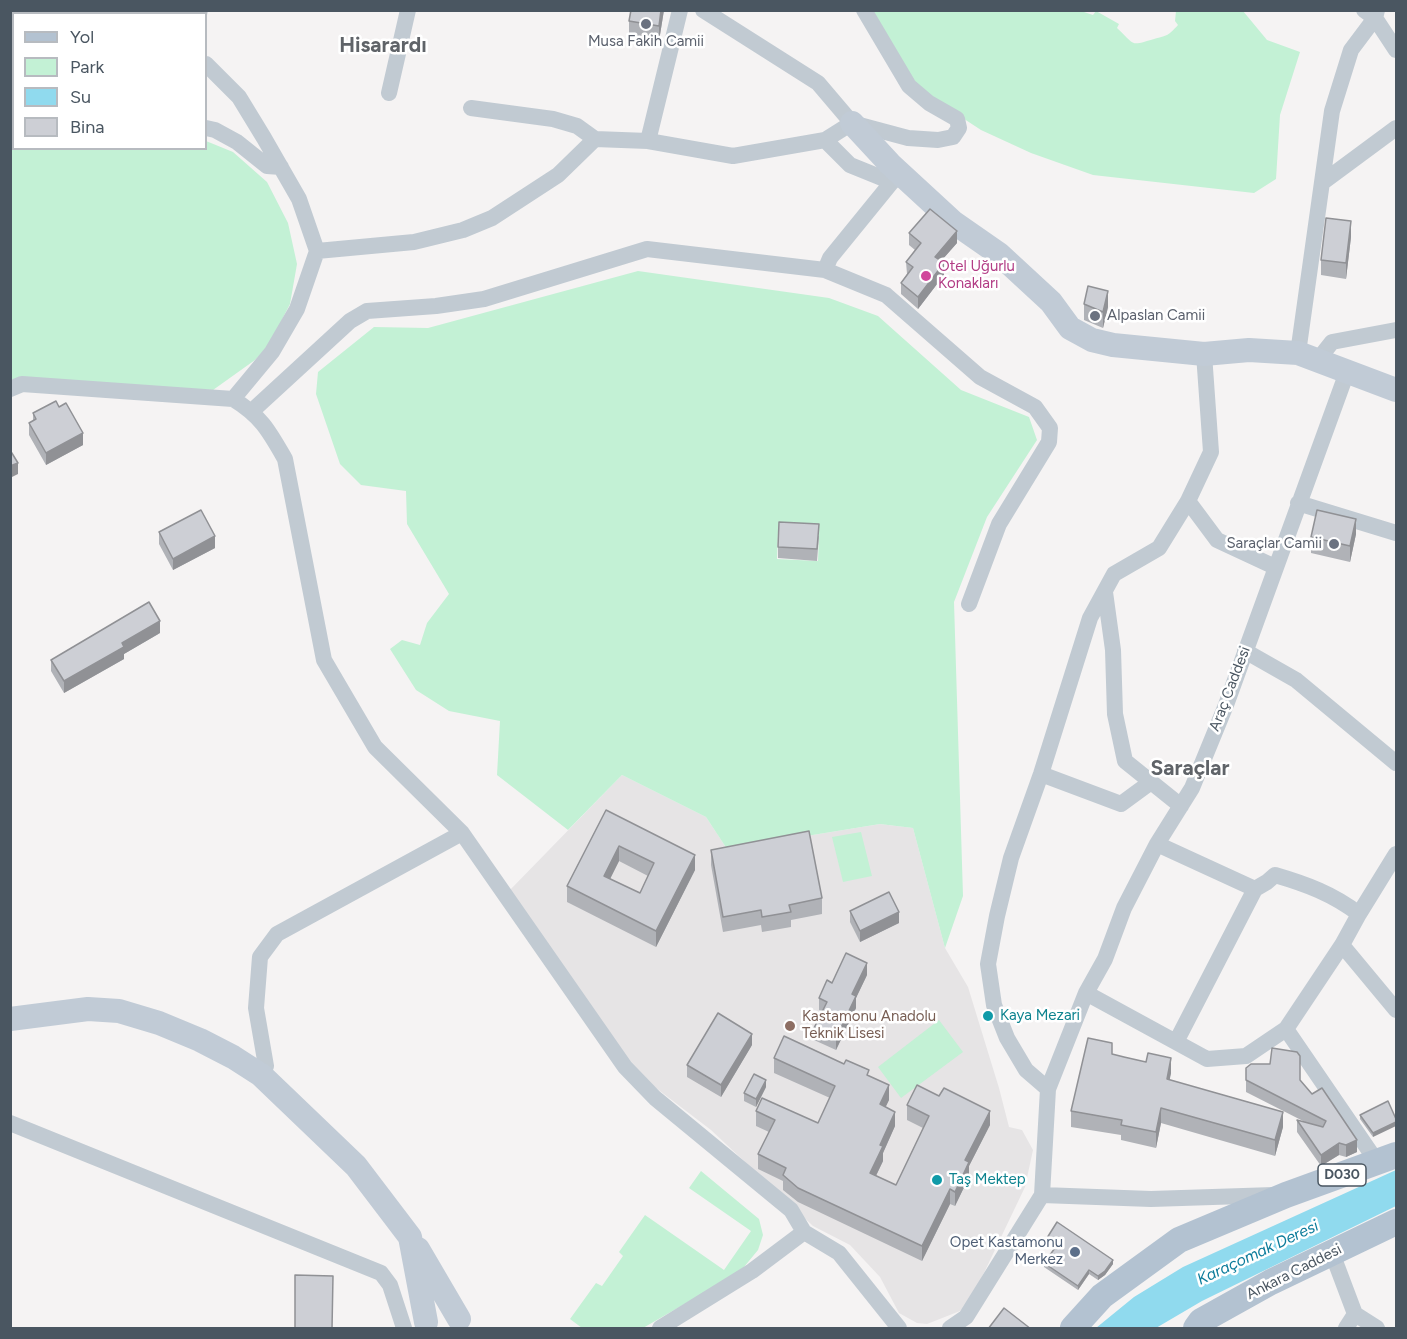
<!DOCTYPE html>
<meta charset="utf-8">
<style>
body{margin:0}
#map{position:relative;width:1407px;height:1339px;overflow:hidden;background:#f5f3f3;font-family:Figtree,sans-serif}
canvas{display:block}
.frame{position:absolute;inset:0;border:12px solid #4a5661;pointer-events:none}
.legend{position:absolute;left:12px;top:12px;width:195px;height:138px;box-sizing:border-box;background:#fff;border:2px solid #b7bbc0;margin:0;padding:8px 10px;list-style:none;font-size:18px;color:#4a5661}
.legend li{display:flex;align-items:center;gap:12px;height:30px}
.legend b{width:30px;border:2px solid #b7bbc0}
</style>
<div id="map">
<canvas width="1407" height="1339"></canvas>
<div class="frame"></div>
<ul class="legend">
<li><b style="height:8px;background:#b3c2d1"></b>Yol</li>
<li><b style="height:16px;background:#c3f1d5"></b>Park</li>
<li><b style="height:16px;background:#90daee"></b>Su</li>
<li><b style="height:16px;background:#cdcfd5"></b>Bina</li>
</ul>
</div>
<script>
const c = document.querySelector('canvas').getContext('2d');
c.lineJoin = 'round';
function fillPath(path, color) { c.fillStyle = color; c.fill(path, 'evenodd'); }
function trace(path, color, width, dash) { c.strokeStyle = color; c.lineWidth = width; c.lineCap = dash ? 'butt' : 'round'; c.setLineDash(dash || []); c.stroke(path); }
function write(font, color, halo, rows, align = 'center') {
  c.font = font + ' Figtree,sans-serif'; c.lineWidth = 5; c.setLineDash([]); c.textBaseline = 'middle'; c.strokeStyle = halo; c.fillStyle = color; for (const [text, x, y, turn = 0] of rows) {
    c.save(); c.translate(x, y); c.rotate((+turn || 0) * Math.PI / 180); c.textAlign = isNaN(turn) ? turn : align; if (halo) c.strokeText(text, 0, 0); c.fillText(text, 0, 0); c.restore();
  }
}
fillPath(new Path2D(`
 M622,775L706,817L727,849L880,824L913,828L945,948L968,987L999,1088L1009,1127L1022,1130L1033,1150L1025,1187L971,1300L960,1311L927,1324L917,1323L899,1313L880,1277L850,1245L813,1226L711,1130L626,1065L509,891Z`), '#e6e4e5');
fillPath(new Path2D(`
 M1078,10L1093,15L1096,11L1119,24L1117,28C1136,46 1130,46 1154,39C1168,35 1168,36 1178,25L1175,21L1176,11H1243L1267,40L1300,52L1280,115L1276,179L1254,193L1093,175L1031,153L981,130L923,92L863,11Z
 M10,125L13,127L14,148H206V141L233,152L267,182L288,223L297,264L290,304L269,345L255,360L213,390L11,379Z
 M638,271L829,298L878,316L961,390L1029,417L1037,440L987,517L954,602L963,896L945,948L913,828L880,824L727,849L706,817L622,775L568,830L497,775L500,721L449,711L416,690L390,649L402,640L420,645L427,623L449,594L407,524L406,491L361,485L340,464L316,394L318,372L374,327L428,328ZM778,532L819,536L818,561L777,559Z
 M861,832L872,876L843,882L832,837Z
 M939,1020L963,1052L901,1098L878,1067Z
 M701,1171L759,1219L763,1235L758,1250L744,1267L721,1283L643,1328H582L570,1319L596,1283L602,1286L623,1256L619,1252L645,1215L724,1270L751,1231L689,1188Z`), '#c3f1d5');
fillPath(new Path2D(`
 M1396,1170V1206L1202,1301L1156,1328H1096L1134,1297L1183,1267Z`), '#90daee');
trace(new Path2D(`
 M703,10L818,83L852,123L908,138L938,140L953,137L959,128L957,119L929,103L909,86L864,10
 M1364,10L1375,18L1396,50
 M133,14L134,10
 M199,14L200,10
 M206,64L239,97L264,138L299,199L317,251L297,309L272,352L233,399
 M389,93L408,10
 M10,107L14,109
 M471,108L553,119L577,126L595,139L648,141L733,156L825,140L852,123
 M206,128L215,130L237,142L267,166L281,167
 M825,140L850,165L892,182
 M648,141L680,10
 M1323,182L1396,128
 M317,251L414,242L463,230L492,218L558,175L595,139
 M825,270L830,258L900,172
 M1298,353L1332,111L1351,50L1375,18L1377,10
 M1317,361L1332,342L1396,330
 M10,389L22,384L233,399C261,416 269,431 285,459L324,660L375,747L462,833L625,1067L655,1098L791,1210L804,1232
 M252,411L350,321L367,311L436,306L484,299L647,249L825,270L886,295L980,377L1035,407L1050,428L1049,442L999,524L969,604
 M1188,501L1217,540L1275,567
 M1298,503L1396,533
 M1105,592L1113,650L1115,714L1125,761L1181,806
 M1245,651L1296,680L1396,763
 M1041,774L1121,804L1151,782
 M1157,844L1255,889L1267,882L1275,875C1306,884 1333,894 1359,914
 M1342,945L1396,1010
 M1086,993L1207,1059L1246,1056L1286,1029L1342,945L1359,914L1396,854
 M1286,1029L1377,1162
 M1176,1042L1255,889
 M261,1075L266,1066L256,1008L260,957L277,934L462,833
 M1048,1089L1026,1070L1007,1038L994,1005L988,964L997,916L1011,858L1041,774L1090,618L1114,574L1159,548L1188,501L1211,452L1204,354
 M10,1123L381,1273L390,1285L404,1328
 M1042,1195L1048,1089L1086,993L1105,959L1124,908L1157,844L1192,788L1226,705L1347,372
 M1332,1253L1355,1314
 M660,1328L752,1271L804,1232L839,1253L899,1328
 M950,1328L966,1317L1042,1195L1151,1199L1274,1195
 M1346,1328L1355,1314L1377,1328`), '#c1cad2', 16);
trace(new Path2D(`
 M852,123L890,164L953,222L999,254L1051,302L1070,328L1092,340L1113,345L1204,354L1249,350L1298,353L1396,390
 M10,1019L88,1009L119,1011L159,1023L200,1040L233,1057L261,1075L356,1166L410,1237L426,1322
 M418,1249L459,1319`), '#c1cbd6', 24);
trace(new Path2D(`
 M1073,1328L1102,1296L1179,1240L1286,1195L1396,1155
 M1196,1328L1201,1321L1271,1282L1396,1222`), '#b3c2d1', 26);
fillPath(new Path2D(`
 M631,10H664L659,41L629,37V21Z
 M909,233L957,243L941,261L944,275L918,309L901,294V283L907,274L906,262L915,250L909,245Z
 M1351,237L1346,279L1321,275V260Z
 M1084,304L1108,307L1103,328L1084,320Z
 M59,407L83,445L46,465L29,435V423L33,421V413Z
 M159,532L215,548L173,570L159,544Z
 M1356,534L1350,562L1311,553V537Z
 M819,536L817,561L778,558V547Z
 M160,633L124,654V659L64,693L51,671V660Z
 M606,810L695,870L656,947L567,902V886ZM619,861L648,876L640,893L610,879Z
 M711,850L822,898V914L791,920V927L762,932L761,925L723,932L711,865Z
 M850,911L899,923L860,942L850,922Z
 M867,975L856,998V1008L836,1050L814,1040V1028L822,1011L819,1010V998L832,983Z
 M752,1045L721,1097L687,1077V1065Z
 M1112,1054L1171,1073L1169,1080L1283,1127L1275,1156L1161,1123L1156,1148L1121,1140V1135L1071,1127V1111Z
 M774,1058L869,1076L889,1100L885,1107L895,1126L883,1153V1161L876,1176L896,1185L923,1128L907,1120V1105L990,1125L969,1166V1177L955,1206L950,1204L922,1261L798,1202L783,1190V1181L758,1169V1154L769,1132L756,1126V1111L818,1123L830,1098L774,1073Z
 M1270,1064L1300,1080L1357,1152L1346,1157L1339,1155L1321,1166L1297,1132V1120L1305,1122L1246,1092V1068Z
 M766,1087L756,1107L744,1101V1093Z
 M1388,1101L1373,1137L1360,1119V1115Z
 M1047,1238L1113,1264L1105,1275L1098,1280L1089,1274L1078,1290L1044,1267V1263L1054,1250L1047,1241Z`), '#b0b2b7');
fillPath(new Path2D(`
 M661,10H664L659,41V26Z
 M1351,221V237L1346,279V263Z
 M957,231V243L935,268V257Z
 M944,263V275L918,309V297Z
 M1108,291V307L1103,328V312Z
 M83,433V445L46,465V453Z
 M18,463V474L10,478V466Z
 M1356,519V534L1350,562V546Z
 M215,536V548L173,570V559Z
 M160,621V633L124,654V659L64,693V681L122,643Z
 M619,846V861L604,891V876Z
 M695,855V870L656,947V931Z
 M899,912V923L860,942V931Z
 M867,963V975L856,998V1008L836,1050V1038L852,994Z
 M752,1034V1045L721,1097V1085Z
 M1171,1058V1073L1167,1094V1079Z
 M766,1080V1087L756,1107V1099Z
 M889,1085V1100L880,1119V1104Z
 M1161,1108V1123L1156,1148V1132Z
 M990,1111V1125L969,1166V1177L955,1206V1192L965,1160Z
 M895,1112V1126L883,1153V1161L870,1188V1173L880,1145Z
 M1283,1112V1127L1275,1156V1140Z
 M1396,1122V1126L1373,1137V1133Z
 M1357,1140V1152L1346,1157V1145Z
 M1339,1143V1155L1321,1166V1155Z
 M950,1189V1204L922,1261V1246Z
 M1113,1260V1264L1105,1275L1098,1280V1276Z
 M1089,1270V1274L1078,1290V1286Z`), '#909195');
const building = new Path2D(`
 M631,10H661L659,26L629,21Z
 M930,209L957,231L935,257L944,263L918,297L901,283L913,267L906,262L921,243L909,233Z
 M1326,218L1351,221L1346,263L1321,260Z
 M1088,286L1108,291L1103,312L1084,304Z
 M56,401L59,407L66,403L83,433L46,453L29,423L36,419L33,413Z
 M10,450L18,463L10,466Z
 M201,510L215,536L173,559L159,532Z
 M1317,510L1356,519L1350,546L1311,537Z
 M779,522L819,524L817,549L778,547Z
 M149,602L160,621L122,643L124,647L64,681L51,660Z
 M606,810L695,855L656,931L567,886ZM619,846L654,863L640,893L604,876Z
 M809,831L822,898L789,905L791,912L762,917L761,910L723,917L711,850Z
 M889,892L899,912L860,931L850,911Z
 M846,953L867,963L852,994L856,996L836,1038L814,1028L827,1002L819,998L827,980L832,983Z
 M718,1013L752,1034L721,1085L687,1065Z
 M784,1036L844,1064L846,1060L869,1070L867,1075L889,1085L880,1104L895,1112L880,1145L883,1146L870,1173L896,1185L929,1116L907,1105L917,1085L939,1096L944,1088L990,1111L965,1160L969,1162L955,1192L950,1189L922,1246L798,1188L783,1175L786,1168L758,1154L775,1120L756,1111L762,1098L818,1123L835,1086L774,1058Z
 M1088,1038L1112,1043V1054L1124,1057L1146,1062L1148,1053L1171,1058L1167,1079L1283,1112L1275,1140L1161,1108L1156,1132L1121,1125L1122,1120L1071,1111Z
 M1272,1048L1297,1052L1300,1056V1080L1312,1094L1322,1088L1357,1140L1346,1145L1339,1143L1321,1155L1297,1120L1323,1127L1326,1121L1246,1080V1068L1251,1064H1270Z
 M754,1074L766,1080L756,1099L744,1093Z
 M1388,1101L1396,1119V1122L1373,1133L1360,1115Z
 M1057,1222L1113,1260L1105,1271L1098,1276L1089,1270L1078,1286L1044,1263L1055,1248L1047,1238Z
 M295,1275L333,1276L332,1329H295Z
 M1004,1308L1031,1329H988Z`);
fillPath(building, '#cdcfd5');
trace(building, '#909195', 1.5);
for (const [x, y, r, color] of [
 [646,24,6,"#6b7280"],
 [926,276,6,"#d1479c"],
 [1095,316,6,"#6b7280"],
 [1334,544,6,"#6b7280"],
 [988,1016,6,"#0f9aa8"],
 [790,1026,6,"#8d6e63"],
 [937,1180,6,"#0f9aa8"],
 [1075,1252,6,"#5c6f8a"]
]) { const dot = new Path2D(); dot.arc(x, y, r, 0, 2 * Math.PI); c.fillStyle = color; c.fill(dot); trace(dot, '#fff', 2); }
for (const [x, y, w] of [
 [1342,1175,48]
]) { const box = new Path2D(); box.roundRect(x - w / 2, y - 11, w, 22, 4.5); c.fillStyle = '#fff'; c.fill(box); trace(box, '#4a5661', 1.5); }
write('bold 14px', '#4a5661', null, [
 ["D030",1342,1175]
]);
write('15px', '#5b616d', '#fff', [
 ["Musa Fakih Camii",646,42],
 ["Alpaslan Camii",1107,316,"left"],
 ["Saraçlar Camii",1322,544,"right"]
]);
write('15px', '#b23c85', '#fff', [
 ["Otel Uğurlu",938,267],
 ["Konakları",938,284]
], 'left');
write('15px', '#4a5661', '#fff', [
 ["Araç Caddesi",1230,689,-69],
 ["Ankara Caddesi",1294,1272,-27]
]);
write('15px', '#0d838f', '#fff', [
 ["Kaya Mezari",1000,1016],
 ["Taş Mektep",949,1180]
], 'left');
write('15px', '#785e54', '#fff', [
 ["Kastamonu Anadolu",802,1017],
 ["Teknik Lisesi",802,1034]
], 'left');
write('15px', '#4e5e75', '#fff', [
 ["Opet Kastamonu",1063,1243],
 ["Merkez",1063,1260]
], 'right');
write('italic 16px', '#0c7c9b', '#fff', [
 ["Karaçomak Deresi",1258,1253,-25]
]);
write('bold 21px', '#5f6368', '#fff', [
 ["Hisarardı",383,46],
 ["Saraçlar",1190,769]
]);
</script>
